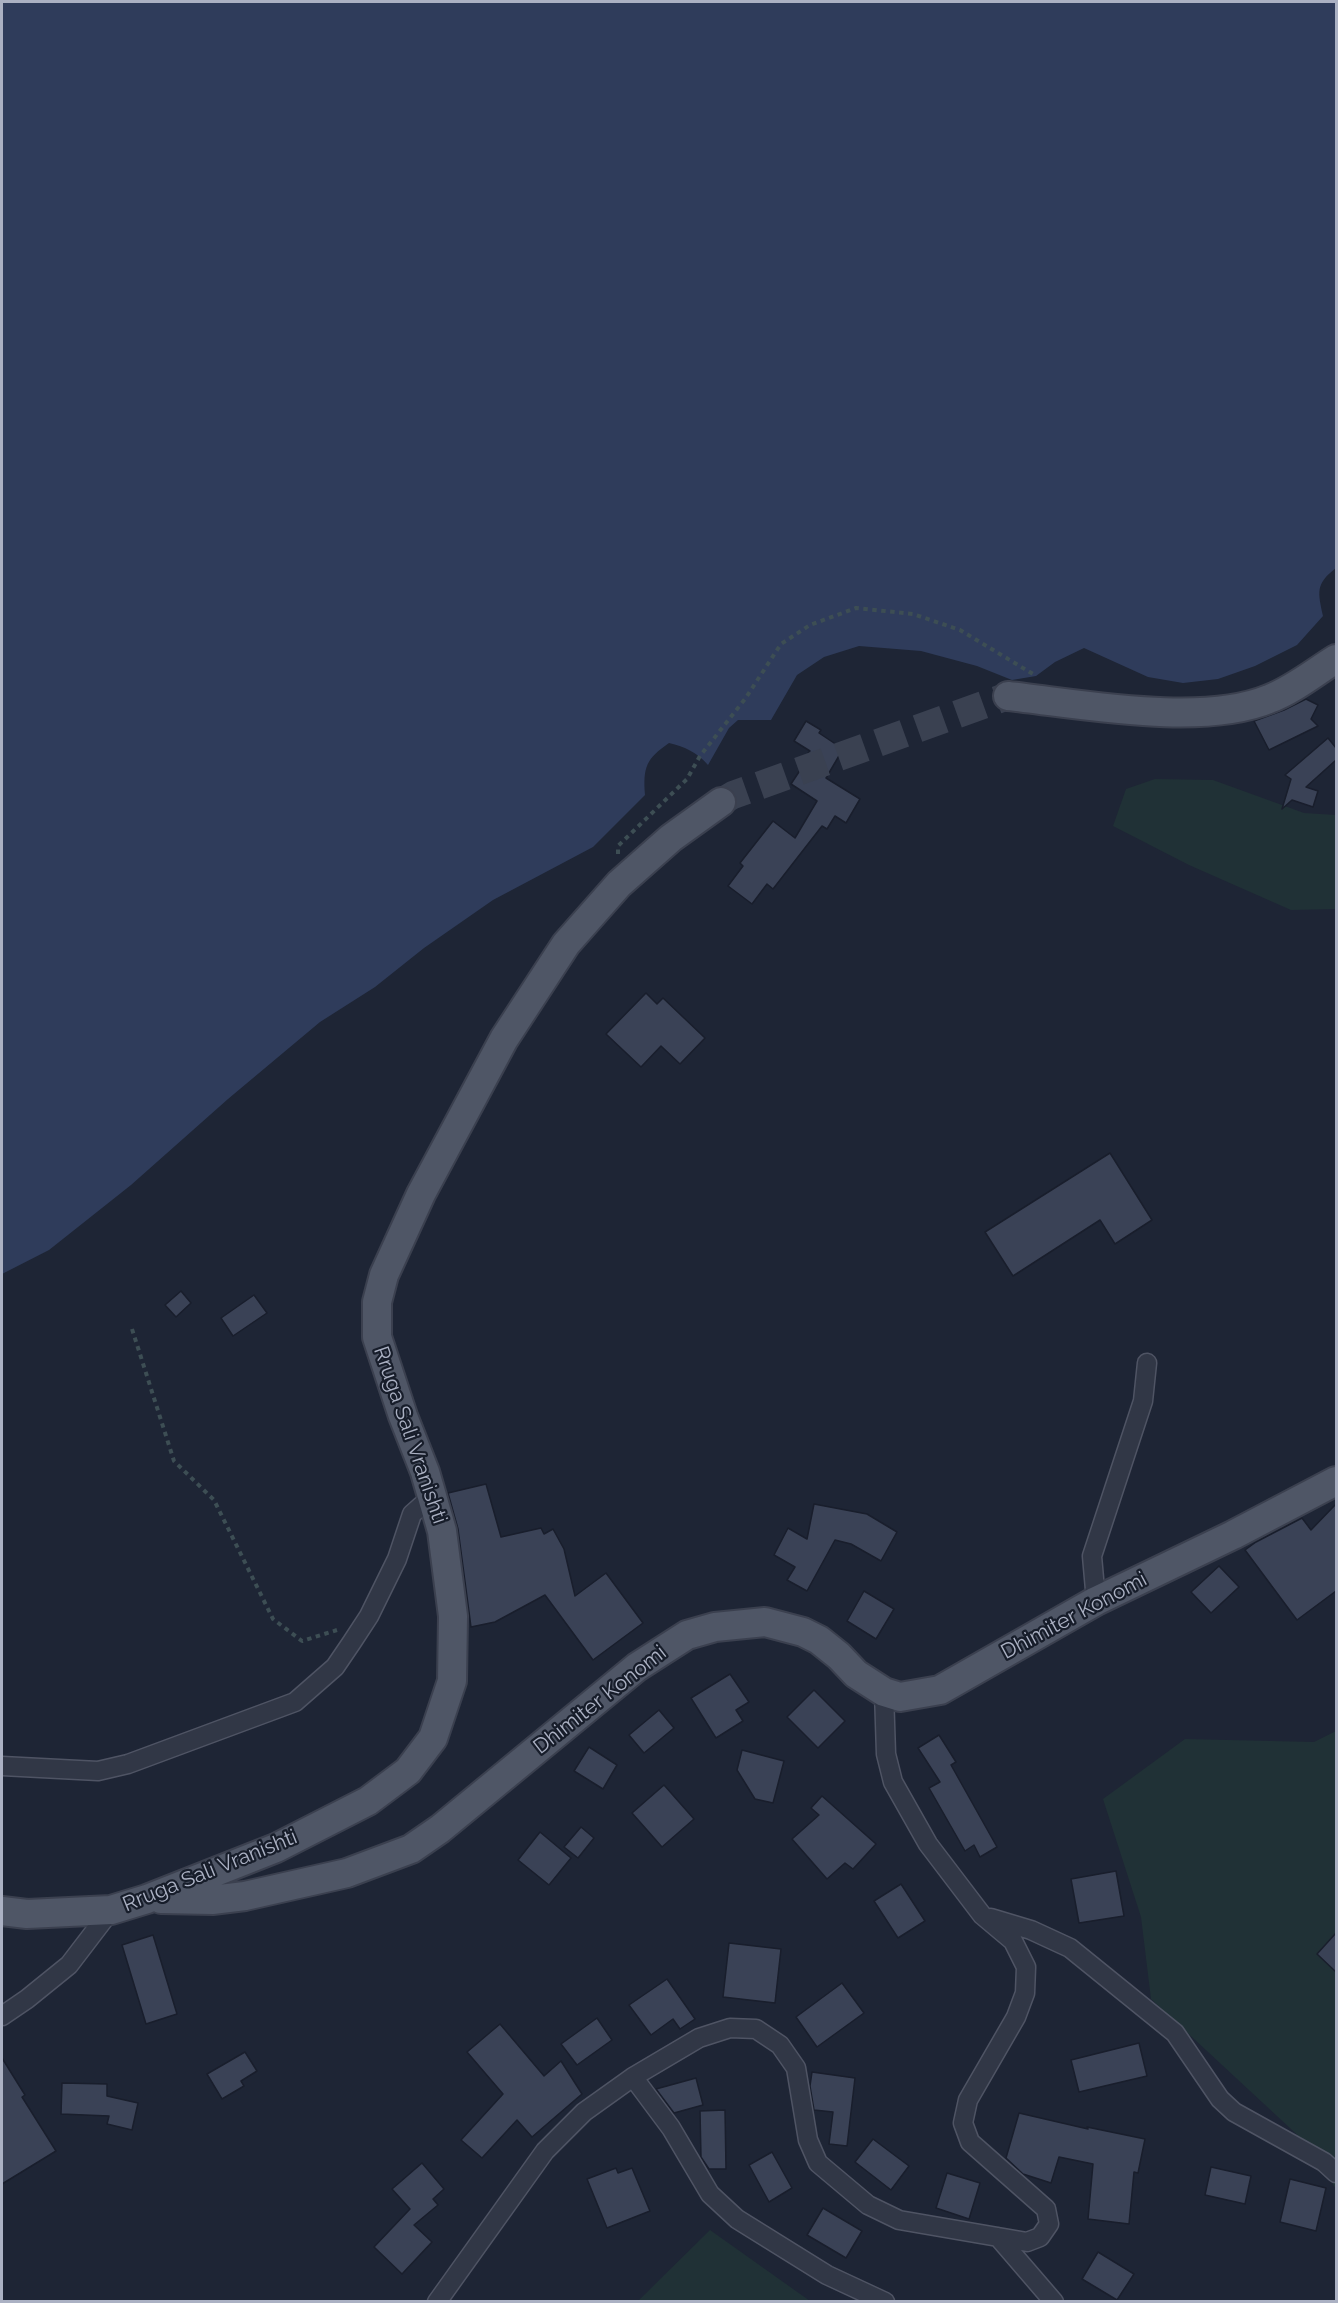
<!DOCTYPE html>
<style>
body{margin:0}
#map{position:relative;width:1338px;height:2303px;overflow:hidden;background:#1e2535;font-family:Raleway,sans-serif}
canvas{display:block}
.frame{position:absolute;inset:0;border:3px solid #abb1c3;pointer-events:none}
</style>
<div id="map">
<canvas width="1338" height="2303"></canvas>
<div class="frame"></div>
</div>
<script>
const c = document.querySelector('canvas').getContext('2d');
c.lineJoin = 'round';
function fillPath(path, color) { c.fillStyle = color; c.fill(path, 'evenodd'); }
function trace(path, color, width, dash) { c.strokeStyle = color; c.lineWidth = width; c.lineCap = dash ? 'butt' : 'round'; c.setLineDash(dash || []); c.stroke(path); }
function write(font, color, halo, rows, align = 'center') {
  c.font = font + ' Raleway,sans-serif'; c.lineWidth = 4.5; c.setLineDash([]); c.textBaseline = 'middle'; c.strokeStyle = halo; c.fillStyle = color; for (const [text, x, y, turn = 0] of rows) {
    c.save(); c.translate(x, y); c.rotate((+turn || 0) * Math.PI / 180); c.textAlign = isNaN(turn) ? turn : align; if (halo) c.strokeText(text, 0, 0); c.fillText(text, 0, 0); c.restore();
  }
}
fillPath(new Path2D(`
 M1155,779L1213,780L1304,813L1336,815V909L1291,910L1189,865L1113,826L1126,789Z
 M1336,1731V2189L1306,2143L1151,1999L1141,1917L1103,1799L1185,1739L1314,1742Z
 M710,2230L810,2301H638Z`), '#203136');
fillPath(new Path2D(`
 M2,2H1336V568C1315,584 1318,592 1323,616L1297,645L1255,666L1218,679L1183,683L1148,677L1084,648L1055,662L1036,676L1012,680L977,666L921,651L859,646L824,657L797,675L771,720H738L729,728L708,765C697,752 685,747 669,743C646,759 643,767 645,795L593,847L493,900L424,948L375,987L320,1022L228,1099L131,1185L49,1250L2,1274Z`), '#2f3c5b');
const building = new Path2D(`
 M1306,699L1318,705L1311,719L1318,726L1269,750L1254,721L1284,710Z
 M806,721L821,730L819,733L843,749L826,778L860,799L846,823L835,816L827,829L822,826L773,889L767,884L752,904L728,886L743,866L740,863L773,821L795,838L817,801L791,784L810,755L808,753L810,751L794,741Z
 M1328,738L1336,748V760L1306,787L1318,791L1313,807L1292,800L1282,809L1291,779L1285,775Z
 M646,993L657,1004L663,998L705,1038L680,1064L661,1046L641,1067L606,1034Z
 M1110,1153L1152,1220L1115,1244L1100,1220L1013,1276L985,1232Z
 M181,1291L191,1303L176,1317L165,1305Z
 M254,1295L267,1313L233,1336L221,1318Z
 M486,1484L501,1537L541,1528L544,1534L553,1529L564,1549L575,1596L606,1573L643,1623L593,1660L545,1595L495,1622L471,1627L458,1529L448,1493Z
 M814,1504L867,1514L897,1532L881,1561L851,1544L835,1540L807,1591L787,1580L795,1567L774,1555L788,1528L807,1539Z
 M1336,1504V1591L1297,1620L1245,1550L1256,1542L1302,1518L1311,1530Z
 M1219,1566L1239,1587L1211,1613L1191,1592Z
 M864,1591L894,1609L876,1639L847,1621Z
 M730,1674L749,1702L736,1710L743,1721L716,1738L691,1698Z
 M814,1690L845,1721L818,1748L787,1717Z
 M659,1710L674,1728L644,1753L629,1735Z
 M939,1735L956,1762L951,1765L997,1847L980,1857L974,1845L965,1851L929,1788L940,1782L918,1748Z
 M589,1747L617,1765L603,1789L574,1771Z
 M742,1750L784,1761L773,1803L755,1799L737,1770Z
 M664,1785L694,1819L662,1847L632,1813Z
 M822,1796L876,1844L853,1869L845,1863L827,1879L792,1839L819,1815L811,1808Z
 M581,1827L594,1838L578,1858L564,1847Z
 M540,1832L571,1858L549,1885L518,1860Z
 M1116,1871L1124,1916L1079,1923L1071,1879Z
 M901,1884L925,1921L898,1938L874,1901Z
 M1336,1933V1972L1317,1954Z
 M153,1935L177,2014L146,2024L122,1945Z
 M729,1943L781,1949L775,2003L723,1997Z
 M667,1979L695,2019L680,2029L673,2019L651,2035L629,2005Z
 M842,1983L864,2013L817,2047L796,2017Z
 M597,2018L612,2040L577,2065L561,2044Z
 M500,2024L544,2076L561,2061L582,2094L532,2137L517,2120L482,2158L461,2140L503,2094L467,2052Z
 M1139,2043L1147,2076L1079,2092L1071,2060Z
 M245,2052L257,2071L241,2081L244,2086L222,2099L207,2074Z
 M2,2058L25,2095L22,2097L56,2151L2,2184Z
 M812,2072L855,2078L847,2146L829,2144L833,2112L814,2110L810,2086Z
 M696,2078L703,2105L674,2113L656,2089Z
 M62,2083L107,2084V2096L138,2103L132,2130L107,2124L109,2116L61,2114Z
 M725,2110L726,2169H709L701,2157L700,2111Z
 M1019,2113L1088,2129L1087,2127L1145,2139L1138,2173L1134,2172L1129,2224L1088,2219L1093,2164L1059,2157L1051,2183L1023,2174L1006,2158Z
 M873,2139L909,2166L891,2190L855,2162Z
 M772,2152L792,2188L769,2202L749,2165Z
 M422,2163L444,2189L433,2199L438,2205L414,2225L432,2242L402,2274L374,2247L410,2209L392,2189Z
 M1211,2167L1251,2176L1245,2204L1205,2195Z
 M616,2168L618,2173L632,2168L650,2211L607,2228L587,2179Z
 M947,2173L980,2183L969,2219L936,2208Z
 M1290,2179L1326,2188L1316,2231L1280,2222Z
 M823,2208L862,2231L846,2258L807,2235Z
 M1098,2252L1134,2274L1117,2300L1082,2279Z`);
fillPath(building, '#3a4256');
trace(building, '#191e2c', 1.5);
trace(new Path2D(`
 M721,802L733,795L1008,696`), '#3a4151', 28, [28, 14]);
const minor = new Path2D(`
 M1096,1601L1092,1556L1143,1401L1147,1363
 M2,1766L98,1771L128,1764L295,1702L335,1667L352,1642L369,1616L397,1559L412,1514L421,1506L434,1501
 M991,1918L1031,1930L1070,1948L1175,2033L1220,2099L1234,2112L1324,2162L1336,2173
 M2,2016L27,1999L69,1965L111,1910
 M633,2077L671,2128L710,2194L737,2219L827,2275L885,2302
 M998,2237L1054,2302
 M437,2302L545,2151L584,2112L633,2077L699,2038L730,2028L756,2029L780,2045L796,2068L808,2140L818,2163L868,2205L899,2220L1027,2242L1040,2237L1049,2224L1046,2209L970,2142L963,2123L968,2100L1016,2017L1025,1993L1026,1967L1013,1941L982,1915L928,1844L893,1782L886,1754L884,1692`);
const primary = new Path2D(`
 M1008,696C1082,704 1201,727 1269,699C1293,690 1315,672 1336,659
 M161,1899L212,1900L245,1896L347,1873L411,1849L440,1829L637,1667L687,1635L715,1627L765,1622L803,1632L819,1640L839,1656L856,1674L884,1692L900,1697L940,1690L1096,1601L1233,1535L1336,1481
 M2,1911L27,1914L111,1910L147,1899L276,1848L368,1801L408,1771L433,1738L452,1681L453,1616L442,1531L425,1472L403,1416L377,1337V1302L384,1275L421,1194L504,1039L566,944L619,884L671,838L721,802`);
trace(minor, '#4f5464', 21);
trace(primary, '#3b404f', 32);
trace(new Path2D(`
 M618,854V846L687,779L700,756L745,699L781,644L810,625L856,608L913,614L960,630L1033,674
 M132,1329L174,1461L214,1500L273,1619L302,1641L337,1630`), '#3d4e54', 4, [4.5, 4.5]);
trace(minor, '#313746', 18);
trace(primary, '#4f5666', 28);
write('21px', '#abb1c3', '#171d2a', [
 ["Rruga Sali Vranishti",410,1435,71],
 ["Dhimiter Konomi",1074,1616,-28],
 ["Dhimiter Konomi",600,1700,-38],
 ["Rruga Sali Vranishti",210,1871,-22]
]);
</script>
